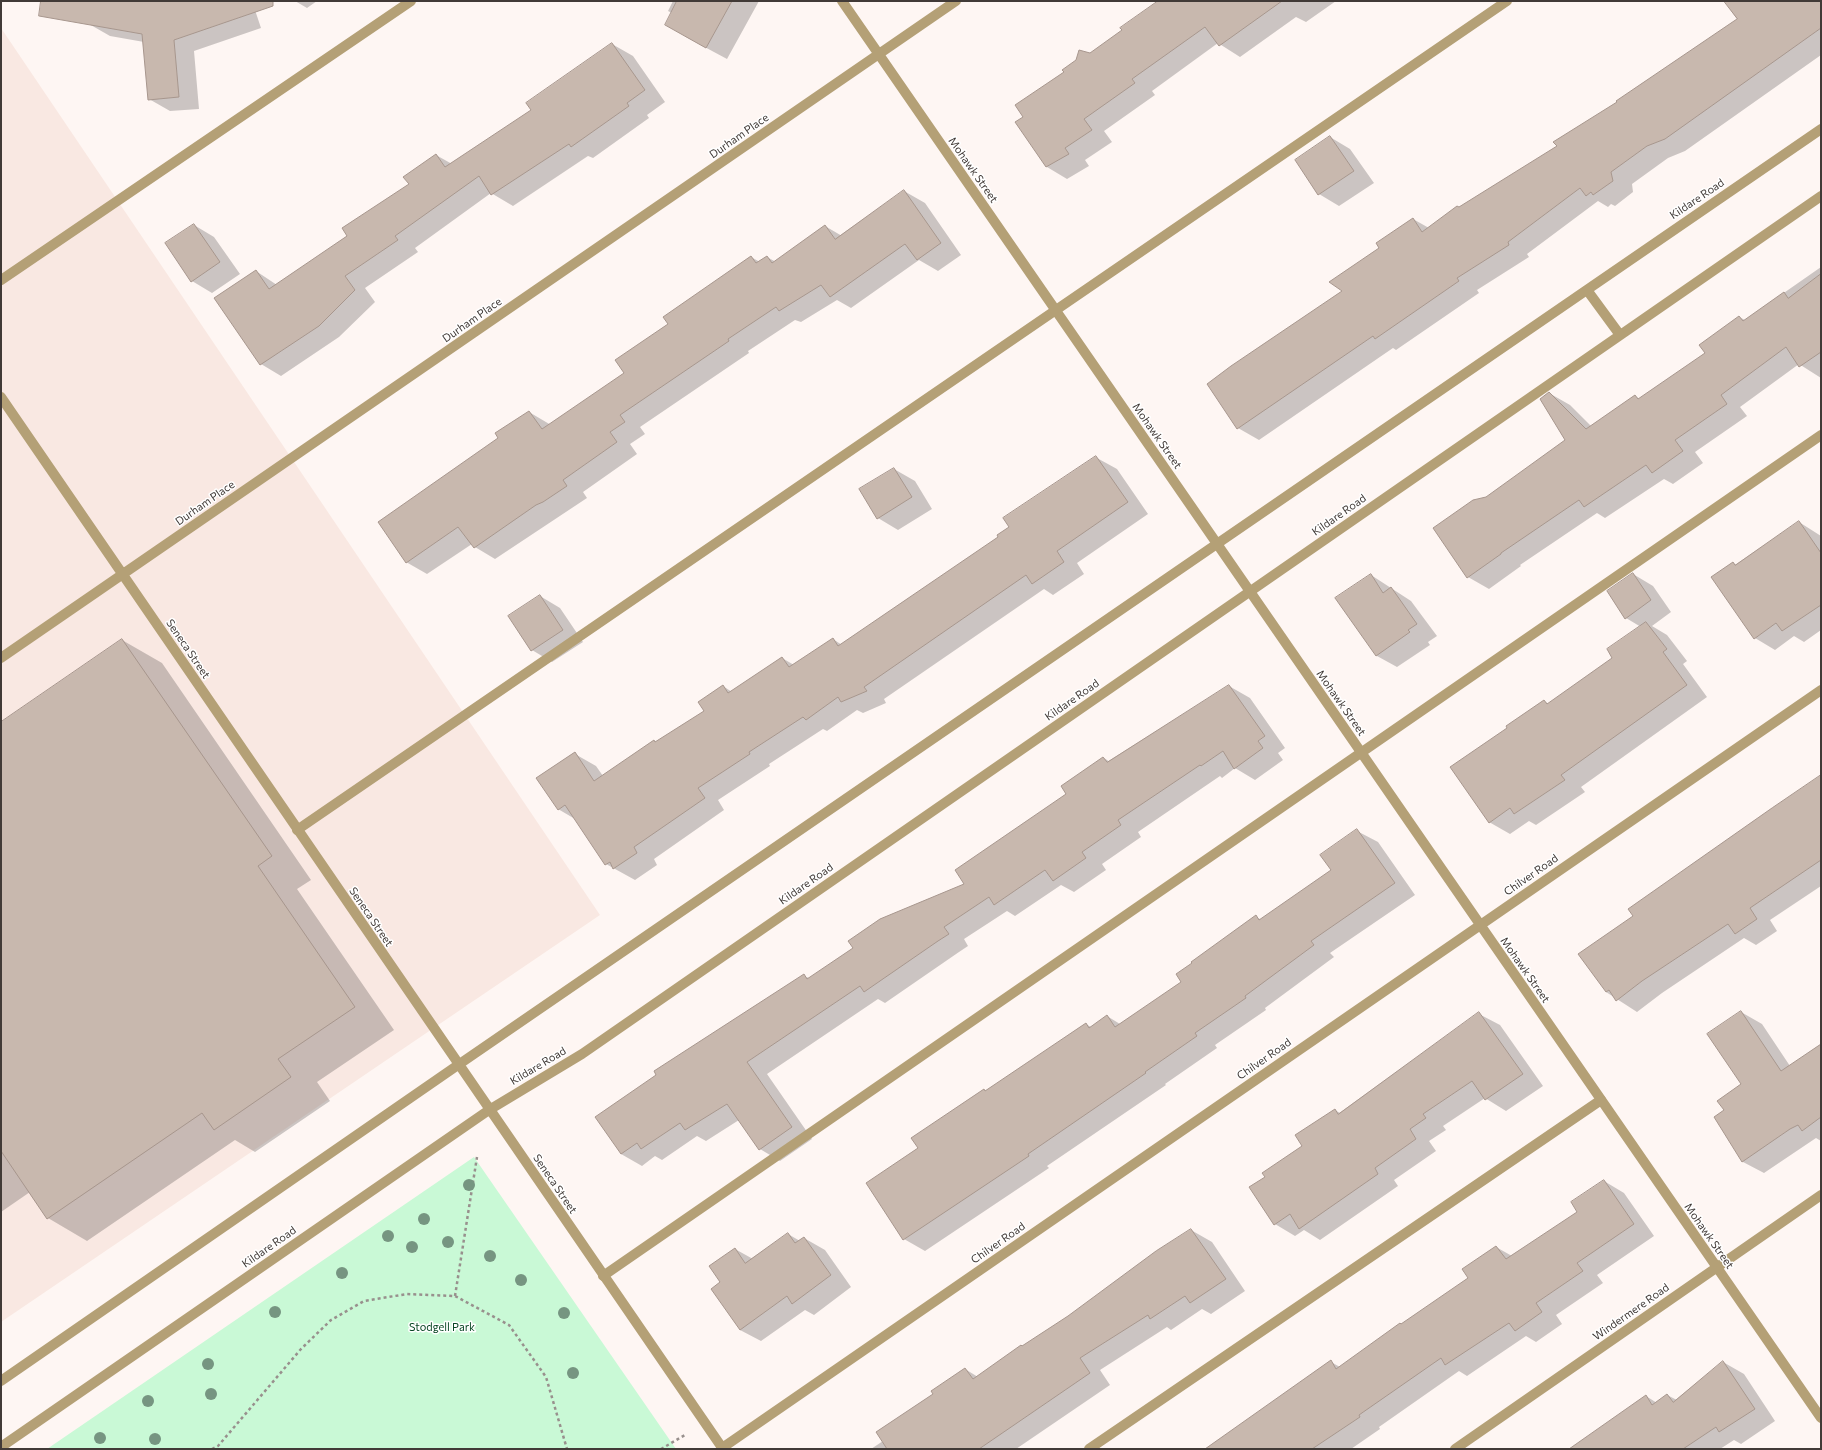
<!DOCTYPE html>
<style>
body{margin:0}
#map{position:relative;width:1822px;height:1450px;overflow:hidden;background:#fef6f3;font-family:Commissioner,sans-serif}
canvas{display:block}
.frame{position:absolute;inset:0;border:2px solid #413a37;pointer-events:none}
</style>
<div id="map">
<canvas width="1822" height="1450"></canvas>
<div class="frame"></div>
</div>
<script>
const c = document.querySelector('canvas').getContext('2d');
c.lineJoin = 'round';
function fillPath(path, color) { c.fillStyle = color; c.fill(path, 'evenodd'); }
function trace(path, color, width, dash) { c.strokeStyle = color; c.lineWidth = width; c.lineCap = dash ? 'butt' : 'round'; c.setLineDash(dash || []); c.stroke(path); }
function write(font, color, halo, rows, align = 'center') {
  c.font = font + ' Commissioner,sans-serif'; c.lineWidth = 3; c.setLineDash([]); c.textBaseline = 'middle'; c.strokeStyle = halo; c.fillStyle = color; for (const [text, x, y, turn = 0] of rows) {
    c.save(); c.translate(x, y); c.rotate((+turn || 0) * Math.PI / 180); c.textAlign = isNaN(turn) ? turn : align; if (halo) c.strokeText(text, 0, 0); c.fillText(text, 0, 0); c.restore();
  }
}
fillPath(new Path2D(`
 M1,28L600,915L1,1322Z`), '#f9e8e2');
fillPath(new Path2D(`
 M474,1157L676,1449H47Z`), '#c9f9d6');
fillPath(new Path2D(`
 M94,1H252L261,28L194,51L199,109L170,111L149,99L144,42L110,36L89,24Z
 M295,1H317L307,8Z
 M673,1H759L727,59L686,37L672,13L668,11Z
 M1165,1H1336L1306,22L1296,17L1240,57L1218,43L1152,91L1155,95L1104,131L1112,142L1085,160L1089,166L1067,179L1047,167L1016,122L1024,117L1090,55Z
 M1741,1H1821V55L1685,151L1668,158L1632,184L1633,192L1615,206L1611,204L1608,207L1598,201L1527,254L1529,257L1477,290L1479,293L1396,350L1393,348L1259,440L1238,428L1344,291L1381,248L1413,219L1429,228L1558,147L1738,19Z
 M612,44L633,56L665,102L647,115L649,118L593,158L588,156L513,206L491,193L415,248L418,252L365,288L375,302L339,337L281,376L261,364L216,298L256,271L277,285L348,236L410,184L436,155L452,164L532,111Z
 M1330,137L1350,149L1374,183L1339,206L1319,194Z
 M904,191L925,203L961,255L938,271L919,260L851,308L837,300L801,322L795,320L748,351L749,353L640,427L645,434L630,444L637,454L583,492L587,498L495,559L475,547L472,544L427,574L406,562L499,439L529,412L551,425L626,374L670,324L751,257L760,262L767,257L776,262L825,226L842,236Z
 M194,225L214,237L240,274L212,293L192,281Z
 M1821,267V378L1799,364L1740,407L1747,416L1695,452L1703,463L1673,484L1664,479L1605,518L1597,513L1520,565L1521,566L1489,589L1468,577L1487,498L1567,440L1549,393L1570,405L1591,426L1635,396L1640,399L1706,353L1739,317L1745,320Z
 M1097,458L1117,469L1148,514L1077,563L1084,574L1053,595L1044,589L884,699L886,703L863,713L857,710L827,731L823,729L769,764L770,766L718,800L724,810L654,859L657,865L635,880L606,864L575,819L558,809L575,754L596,766L603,776L654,741L656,743L706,711L723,686L732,692L782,658L794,665L833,639L842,645L999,537Z
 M894,469L915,481L932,509L898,530L878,518Z
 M1799,522L1821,536V630L1804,642L1794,636L1775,650L1755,638L1733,563L1737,565Z
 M1633,574L1653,586L1671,612L1652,626L1667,635L1687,661L1683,664L1707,697L1581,787L1585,792L1536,825L1529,821L1510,834L1489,822L1509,728L1544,701L1549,704L1614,658L1641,627L1626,618Z
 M1371,575L1411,601L1437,636L1428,642L1430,645L1397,667L1377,656Z
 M540,596L560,608L583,642L552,662L532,650Z
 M122,640L162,663L311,880L297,889L394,1030L317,1082L330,1101L255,1152L235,1140L87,1241L48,1218L30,1192L1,1212V723Z
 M1229,686L1250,698L1285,748L1278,753L1283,760L1255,780L1235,768L1222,778L1220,776L1138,832L1141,837L1102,864L1106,870L1074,892L1061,885L1015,916L1007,911L964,939L968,946L959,952L885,1003L878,999L767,1074L812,1139L780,1161L760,1149L739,1120L706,1141L697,1136L662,1160L655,1156L642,1166L621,1154L804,976L809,978L966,884L1068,794L1104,758L1110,762Z
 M1821,776V886L1770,920L1777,931L1756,945L1744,938L1662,993L1637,1012L1606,992L1635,916Z
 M1357,831L1378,842L1415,895L1330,953L1334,957L1265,1008L1266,1010L1215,1045L1217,1048L1165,1084L1166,1085L1047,1166L1049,1168L925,1251L904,1239L920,1149L984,1090L986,1091L1086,1024L1091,1027L1107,1016L1120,1024L1182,982L1256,917L1262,920L1332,870Z
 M1741,1012L1762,1024L1790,1066L1821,1045V1141L1816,1138L1764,1173L1743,1162L1716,1117L1726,1111L1742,1085Z
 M1479,1014L1500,1025L1543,1086L1506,1111L1485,1098L1443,1126L1446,1130L1429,1141L1436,1151L1394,1180L1398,1186L1320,1240L1304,1230L1295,1236L1275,1224L1266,1178L1304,1146L1335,1110L1340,1113Z
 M1604,1181L1624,1193L1654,1236L1597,1275L1603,1283L1556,1315L1562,1324L1536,1342L1526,1336L1467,1376L1459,1371L1379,1427L1380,1429L1351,1449H1207L1331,1362L1340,1367L1470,1278L1496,1247L1512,1256L1578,1212Z
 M1191,1230L1212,1242L1245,1291L1211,1314L1202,1309L1171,1330L1167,1327L1100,1370L1110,1385L1016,1449H871L883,1441L934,1394L965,1369L978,1377L1068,1317Z
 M788,1234L800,1241L804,1238L825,1250L851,1287L814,1315L805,1310L761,1341L740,1330L722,1282L735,1249L753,1259Z
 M1723,1362L1744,1374L1775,1421L1741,1444L1734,1440L1720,1449H1584L1646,1396L1657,1403L1667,1395L1677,1400Z`), '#0003');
const building = new Path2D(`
 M41,1H273V6L174,40L179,97L148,100L142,34L39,16Z
 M677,1H732L706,48L665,25Z
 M1158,1H1282L1219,46L1205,27L1132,79L1135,83L1084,119L1092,130L1065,148L1069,154L1046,167L1015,122L1023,117L1015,105L1064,72L1062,70L1076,60L1079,50L1090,53L1122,30L1120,28Z
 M1724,1H1821V28L1665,139L1647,146L1611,172L1613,181L1593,195L1591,192L1586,196L1580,188L1508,242L1509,245L1457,278L1459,281L1375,339L1373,336L1237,429L1207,384L1231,366L1342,291L1329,282L1379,248L1376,243L1413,218L1422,232L1457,206L1459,207L1557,146L1553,142L1617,102L1616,101L1737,19Z
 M612,43L645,90L627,103L629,106L571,147L569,144L491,195L479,176L395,236L398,240L345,276L355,290L319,326L260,365L214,298L256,270L269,289L347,236L342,228L409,184L403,177L436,154L445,167L531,110L526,103Z
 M1330,136L1354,171L1318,195L1295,160Z
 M904,190L941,243L917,260L905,244L830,297L821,285L779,311L776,307L728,339L729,341L620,415L625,422L610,432L617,442L563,480L567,486L543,502L536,505L474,548L458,527L406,563L378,522L498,438L495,433L529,411L542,429L624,373L615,360L668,324L663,317L751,256L756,263L767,256L772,263L825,225L835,239Z
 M194,224L220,262L191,282L165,243Z
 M1821,274V352L1799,367L1786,347L1721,395L1727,404L1675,440L1683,451L1652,473L1646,465L1584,507L1579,500L1501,553V554L1467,578L1433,528L1473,500L1486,497L1565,440L1540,399L1549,392L1586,429L1635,395L1638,399L1705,353L1699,345L1739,316L1743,321L1784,292L1788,298Z
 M1096,456L1128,502L1057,551L1064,562L1032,584L1026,575L864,687L867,691L841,702L838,697L806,720L803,717L749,752L750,754L698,788L705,798L634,847L637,853L613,869L610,862L605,865L565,805L558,810L536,778L575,752L594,781L654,740L655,742L704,711L698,702L723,685L728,693L782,657L789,667L833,638L838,646L998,537L997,535L1009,527L1003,518Z
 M894,468L912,497L877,519L859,489Z
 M1799,521L1821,553V605L1782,631L1776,623L1754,639L1711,577L1733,562L1735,565Z
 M1633,573L1651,600L1625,619L1607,591Z
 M1371,574L1383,593L1391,587L1417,624L1408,630L1410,632L1376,656L1335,598Z
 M540,595L563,630L531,651L508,616Z
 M1646,622L1667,649L1663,652L1687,685L1561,775L1565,780L1514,814L1510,808L1489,823L1450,767L1507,728L1506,726L1544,700L1547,704L1612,658L1607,649Z
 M122,639L272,856L258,866L355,1007L278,1059L291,1077L214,1130L202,1113L47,1219L1,1151V722Z
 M1229,685L1265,736L1258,741L1263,748L1234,769L1223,751L1201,766L1200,765L1118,820L1121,825L1082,852L1086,858L1053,881L1045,870L994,905L989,897L944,927L949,934L938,941L864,992L860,986L747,1062L792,1127L759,1150L727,1104L685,1130L680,1123L641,1149L637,1143L621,1154L595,1117L656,1075L654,1071L804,974L807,979L853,948L848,941L880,919L964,884L955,870L1066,794L1061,786L1103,757L1107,762Z
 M1821,775V860L1750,908L1757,919L1735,934L1728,924L1642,981L1616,1001L1609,990L1606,992L1578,954L1633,916L1628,909L1772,808Z
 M1357,829L1395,883L1311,941L1314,945L1245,996L1246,998L1195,1033L1197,1036L1145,1072L1146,1073L1028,1154L1029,1156L903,1240L866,1183L918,1148L911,1138L984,1089L985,1091L1086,1023L1089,1028L1107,1015L1115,1027L1181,982L1176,974L1192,963L1191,962L1256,915L1259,920L1331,870L1320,855Z
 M1741,1011L1781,1071L1821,1044V1117L1802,1131L1798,1125L1790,1129L1742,1162L1714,1117L1724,1110L1717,1101L1741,1084L1707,1034Z
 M1479,1012L1523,1074L1485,1100L1472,1081L1423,1114L1426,1118L1410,1129L1416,1139L1375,1168L1378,1174L1299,1229L1290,1214L1274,1225L1249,1187L1265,1177L1262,1173L1302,1146L1295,1135L1335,1109L1338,1114Z
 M1604,1180L1634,1224L1577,1263L1583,1271L1536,1303L1542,1312L1515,1331L1509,1323L1445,1365L1441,1358L1359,1415L1360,1417L1312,1449H1205L1331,1360L1336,1369L1400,1323L1401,1324L1468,1278L1462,1269L1496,1246L1506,1259L1577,1212L1571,1202Z
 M1191,1229L1226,1279L1190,1303L1185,1296L1150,1319L1148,1315L1080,1358L1090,1373L979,1449H887L876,1432L933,1394L931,1391L965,1368L973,1379L1021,1345L1022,1346L1068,1316L1156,1251Z
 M788,1233L795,1243L804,1237L831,1275L792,1304L787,1296L740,1330L711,1289L720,1282L709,1266L735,1248L745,1263Z
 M1723,1361L1755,1409L1719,1432L1716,1427L1683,1449H1569L1646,1395L1652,1405L1667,1394L1673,1402Z`);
fillPath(building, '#c8b8ae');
trace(building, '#a7968d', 1);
trace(new Path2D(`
 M455,1296L477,1157
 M212,1449L218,1446L301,1349L331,1320L364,1301L407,1294L455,1296L509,1325L546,1377L567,1449
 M661,1449L685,1435`), '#98908d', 2.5, [3, 3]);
trace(new Path2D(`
 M1,280L411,1
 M297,830L1507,1
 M603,1276L1821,435
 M1089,1449L1601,1100`), '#b4a076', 10);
trace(new Path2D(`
 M842,1L1821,1418
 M1587,290L1620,335
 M1,397L723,1449
 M1,658L956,1
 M1,1381L458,1065L1821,129
 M1,1447L489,1110L582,1054L1821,196
 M722,1448L1821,690
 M1455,1449L1821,1195`), '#b4a076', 10);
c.fillStyle = '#769581';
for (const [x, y] of [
 [469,1185],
 [424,1219],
 [388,1236],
 [448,1242],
 [412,1247],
 [490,1256],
 [342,1273],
 [521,1280],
 [275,1312],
 [564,1313],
 [208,1364],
 [573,1373],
 [211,1394],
 [148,1401],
 [100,1438],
 [155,1439]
]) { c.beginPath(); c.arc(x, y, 6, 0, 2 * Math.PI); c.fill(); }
write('11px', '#413a37', '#fff', [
 ["Durham Place",739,136,-35],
 ["Mohawk Street",973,170,55],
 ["Kildare Road",1697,199,-34],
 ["Durham Place",472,320,-35],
 ["Mohawk Street",1157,436,55],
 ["Durham Place",205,503,-35],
 ["Kildare Road",1339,515,-35],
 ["Seneca Street",188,649,56],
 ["Kildare Road",1072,700,-35],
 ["Mohawk Street",1341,703,55],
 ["Chilver Road",1531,875,-35],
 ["Kildare Road",806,884,-35],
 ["Seneca Street",371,917,56],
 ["Mohawk Street",1525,970,55],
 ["Chilver Road",1264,1059,-35],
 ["Kildare Road",538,1066,-31],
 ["Seneca Street",555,1184,56],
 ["Mohawk Street",1709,1236,55],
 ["Chilver Road",998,1243,-35],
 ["Kildare Road",269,1247,-35],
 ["Windermere Road",1631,1312,-35]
]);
write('11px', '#074623', '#fff', [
 ["Stodgell Park",442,1327]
]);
</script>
